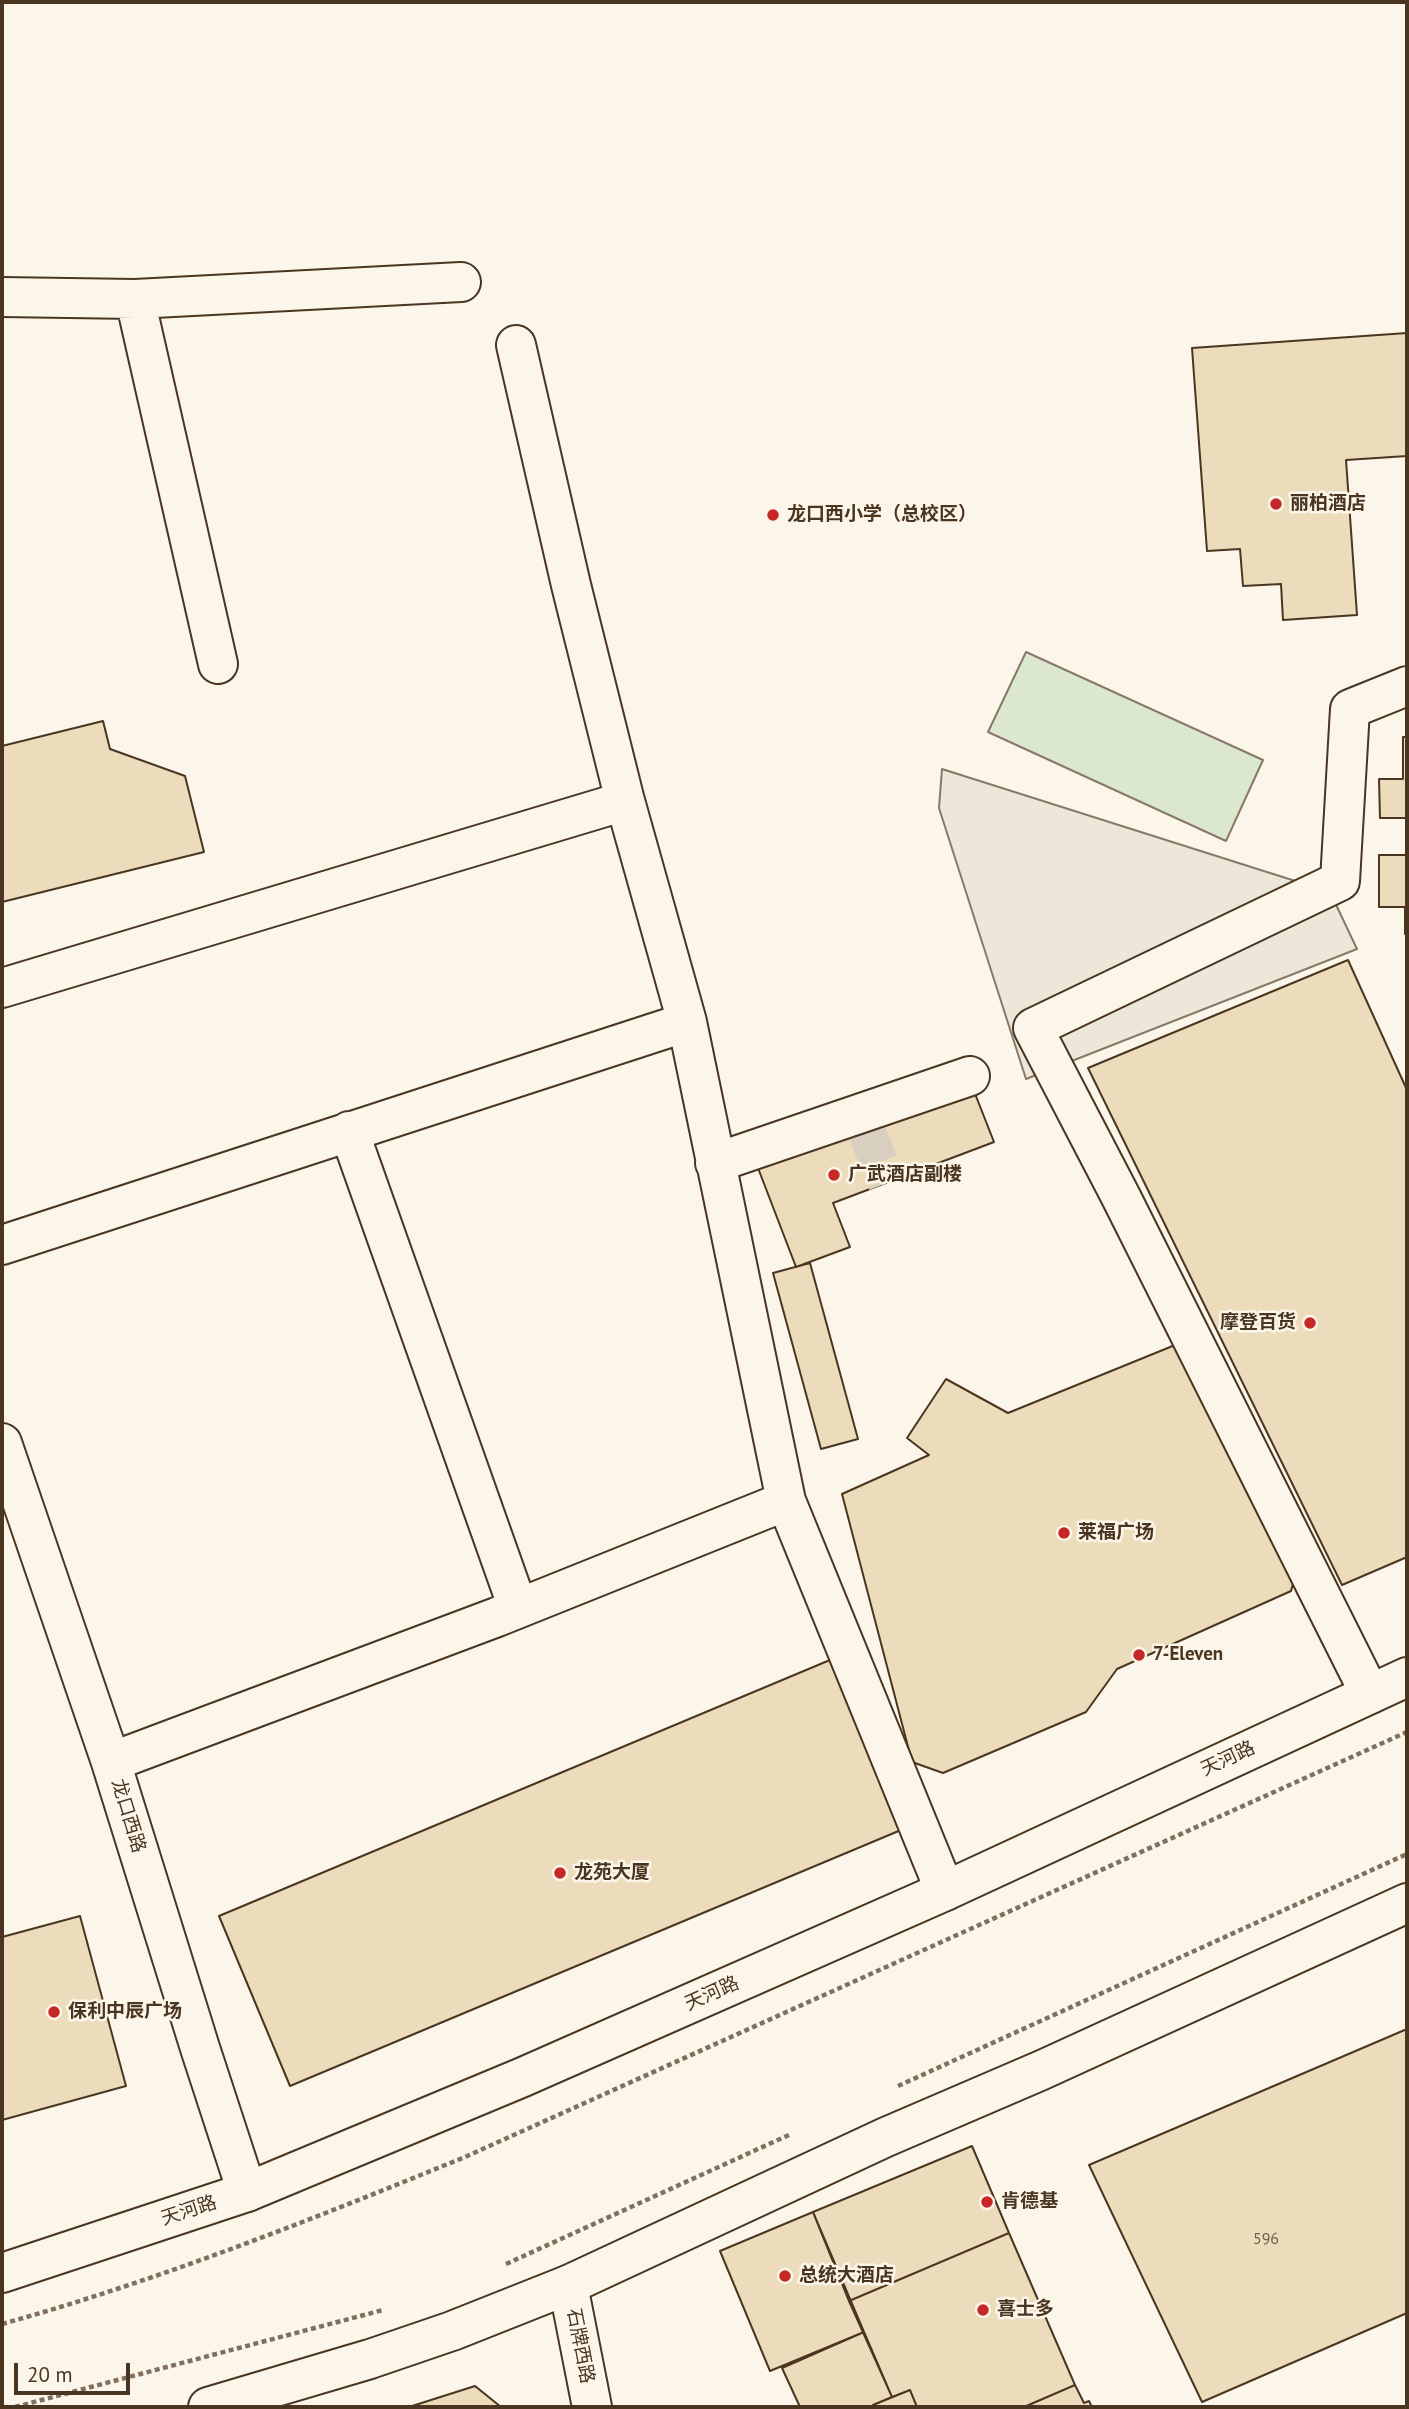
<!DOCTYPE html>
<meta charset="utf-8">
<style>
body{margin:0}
#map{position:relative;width:1409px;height:2409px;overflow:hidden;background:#fbf6e9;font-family:"PT Sans",sans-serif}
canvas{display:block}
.frame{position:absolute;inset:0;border:4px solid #4a3520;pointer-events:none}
.scale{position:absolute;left:14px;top:2363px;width:116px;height:32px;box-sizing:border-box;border:4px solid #4a3520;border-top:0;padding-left:9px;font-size:21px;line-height:24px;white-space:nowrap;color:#4a3520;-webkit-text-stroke:5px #fbf6e9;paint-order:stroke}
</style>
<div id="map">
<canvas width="1409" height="2409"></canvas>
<div class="frame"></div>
<div class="scale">20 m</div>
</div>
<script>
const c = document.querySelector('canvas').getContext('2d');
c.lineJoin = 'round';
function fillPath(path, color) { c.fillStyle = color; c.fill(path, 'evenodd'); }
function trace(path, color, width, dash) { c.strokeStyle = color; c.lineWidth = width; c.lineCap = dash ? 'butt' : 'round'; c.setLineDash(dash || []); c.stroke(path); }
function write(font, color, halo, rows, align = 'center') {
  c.font = font + ' "PT Sans","Noto Sans SC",sans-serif'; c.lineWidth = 5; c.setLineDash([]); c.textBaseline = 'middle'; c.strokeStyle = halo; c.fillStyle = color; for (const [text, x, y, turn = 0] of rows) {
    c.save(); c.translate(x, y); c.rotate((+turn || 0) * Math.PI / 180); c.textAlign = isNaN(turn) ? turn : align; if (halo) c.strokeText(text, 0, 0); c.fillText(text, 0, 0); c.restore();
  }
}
const green = new Path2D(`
 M1026,652L1263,760L1226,841L988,732Z`);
fillPath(green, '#dce7d0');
trace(green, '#887966', 2);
const parking = new Path2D(`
 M942,769L1330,892L1357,949L1026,1079L939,808Z`);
fillPath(parking, '#ede7d9');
trace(parking, '#887966', 2);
const building = new Path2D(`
 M1407,333V456L1346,460L1357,615L1283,620L1281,584L1243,586L1240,549L1207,551L1192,348Z
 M103,721L110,749L185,776L204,852L2,902V746Z
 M1403,737H1407V818H1380L1379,779H1403Z
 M1379,855H1407V934H1405V907H1379Z
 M1348,960L1407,1090V1557L1342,1585L1088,1068Z
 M972,1086L994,1142L833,1203L850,1247L796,1267L758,1168Z
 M810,1263L858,1439L821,1449L773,1273Z
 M1180,1343L1296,1573L1291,1591L1117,1669L1086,1712L943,1773L912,1762L842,1494L929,1455L907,1438L946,1379L1008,1413Z
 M830,1660L901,1830L290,2086L219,1916Z
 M80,1916L126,2086L2,2120V1937Z
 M1407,2029V2313L1202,2402L1089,2165Z
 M972,2146L1009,2233L849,2301L813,2212Z
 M813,2212L864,2332L770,2371L720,2251Z
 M1009,2233L1075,2385L1024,2407H917L910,2390L892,2397L849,2301Z
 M864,2332L892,2397L873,2405L874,2407H800L782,2368Z
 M1075,2385L1084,2403L1089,2401L1092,2407H1024Z
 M475,2386L501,2407H409Z
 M910,2390L917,2407H874L873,2405Z`);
fillPath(building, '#ecdcbc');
trace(building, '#4a3520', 2);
trace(new Path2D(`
 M865,1127L887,1183`), '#d8cfc1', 38, [38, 19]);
const minor = new Path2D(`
 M2,297L135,299L461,282
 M135,299L218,664
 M516,345L571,585L625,801L687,1022L786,1501L945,1891
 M2,988L625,801
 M349,1131L518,1608
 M715,1163L970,1076
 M2,1245L687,1022
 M2,1443L111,1762L200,2048L247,2192
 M1370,1694L1121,1197L1033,1028L1340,881L1350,709L1407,686
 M111,1762L497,1617L786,1501
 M568,2285L592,2407`);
const highway = new Path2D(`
 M2,2273L247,2192L523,2077L945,1891L1407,1677
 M208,2407L370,2359L452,2331L568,2285L886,2137L1042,2070L1407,1903`);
trace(minor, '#4a3520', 42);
trace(highway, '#4a3520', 42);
trace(new Path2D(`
 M898,2086L1407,1854
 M506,2264L791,2134
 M2,2324C160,2280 313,2219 465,2157L1407,1732
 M15,2407L383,2310`), '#7f6f5c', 4.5, [5, 3.5]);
trace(minor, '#fbf6e9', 38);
trace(highway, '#fbf6e9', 38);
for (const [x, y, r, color] of [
 [1276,504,7,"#c62828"],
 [773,515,7,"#c62828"],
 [834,1175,7,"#c62828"],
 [1310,1323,7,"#c62828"],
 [1064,1533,7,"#c62828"],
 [1139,1655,7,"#c62828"],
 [560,1873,7,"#c62828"],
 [54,2012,7,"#c62828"],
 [987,2202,7,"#c62828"],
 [785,2276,7,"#c62828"],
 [983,2310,7,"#c62828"]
]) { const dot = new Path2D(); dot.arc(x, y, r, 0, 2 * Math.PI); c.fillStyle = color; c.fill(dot); trace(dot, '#fbf6e9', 2.5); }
write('16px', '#725f47', null, [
 ["596",1266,2239]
]);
write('bold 19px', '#4a3520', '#fbf6e9', [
 ["丽柏酒店",1290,504],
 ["龙口西小学（总校区）",787,515],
 ["广武酒店副楼",848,1175],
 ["摩登百货",1296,1323,"right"],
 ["莱福广场",1078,1533],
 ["7-Eleven",1153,1655],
 ["龙苑大厦",574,1873],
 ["保利中辰广场",68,2012],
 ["肯德基",1001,2202],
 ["总统大酒店",799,2276],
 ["喜士多",997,2310]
], 'left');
write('19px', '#4a3520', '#fbf6e9', [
 ["天河路",1228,1759,-25],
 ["龙口西路",128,1816,73],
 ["天河路",712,1994,-24],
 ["天河路",189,2211,-18],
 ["石牌西路",580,2346,79]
]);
</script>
